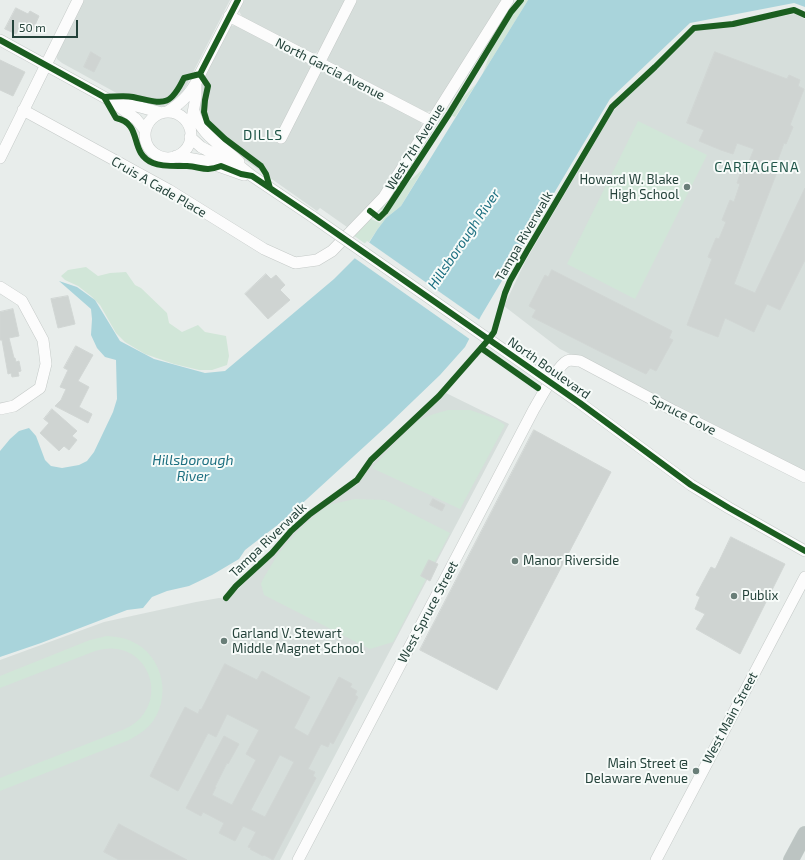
<!DOCTYPE html>
<style>
body{margin:0}
#map{position:relative;width:805px;height:860px;overflow:hidden;background:#e8edeb;font-family:"Exo 2",sans-serif}
canvas{display:block}
.scale{position:absolute;left:12px;top:20px;width:66px;height:18px;box-sizing:border-box;border:2px solid #24423a;border-top:0;padding-left:5px;font-size:12px;line-height:14px;white-space:nowrap;color:#24423a;-webkit-text-stroke:3px #f7fbf9;paint-order:stroke}
</style>
<div id="map">
<canvas width="805" height="860"></canvas>
<div class="scale">50 m</div>
</div>
<script>
const c = document.querySelector('canvas').getContext('2d');
c.lineJoin = 'round';
function fillPath(path, color) { c.fillStyle = color; c.fill(path, 'evenodd'); }
function trace(path, color, width, dash) { c.strokeStyle = color; c.lineWidth = width; c.lineCap = dash ? 'butt' : 'round'; c.setLineDash(dash || []); c.stroke(path); }
function write(font, color, halo, rows, align = 'center') {
  c.font = font + ' "Exo 2",sans-serif'; c.lineWidth = 4; c.setLineDash([]); c.textBaseline = 'middle'; c.strokeStyle = halo; c.fillStyle = color; for (const [text, x, y, turn = 0] of rows) {
    c.save(); c.translate(x, y); c.rotate((+turn || 0) * Math.PI / 180); c.textAlign = isNaN(turn) ? turn : align; if (halo) c.strokeText(text, 0, 0); c.fillText(text, 0, 0); c.restore();
  }
}
fillPath(new Path2D(`
 M81,0H230L183,92L175,101L164,106L153,107L131,101L62,63L57,59L56,52Z
 M243,0H346L321,48L316,53H312L245,20L241,15L239,11L241,4Z
 M356,0H503L435,108L431,111L426,112L331,63L328,61L327,57Z
 M795,14L805,19V472L560,349L504,306L525,262L613,111L696,30Z
 M235,25L421,122L422,126L378,196L347,227L320,208L317,211L218,141L199,120L198,104L200,89L206,74L228,29L231,26Z
 M446,393L509,424L280,860H0V660L104,622L196,602L219,598L228,599L270,558L295,529L331,500L358,484L371,465Z`), '#d6dedb');
fillPath(new Path2D(`
 M513,0H514L510,5L512,6L382,210L378,208Z
 M525,0H528L483,73L494,43L513,13Z
 M476,84L455,117L451,115L457,104Z
 M638,121L707,155L635,299L567,264Z
 M424,168L401,206L386,218L377,230L367,245L353,235L369,218L380,223L389,211L404,186Z
 M86,267L98,276L110,273L126,272L135,285L141,288L167,313L169,323L182,332L198,325L205,332L226,336L229,356L227,365L212,370H199L174,364L145,354L125,342L116,333L100,305L91,296L78,286L65,280L61,276L68,270Z
 M448,410H470L496,419L505,425L460,509L372,468L398,440L419,420L434,414Z
 M355,499L385,500L450,533L393,642L370,649L264,595L261,584L263,579L278,554L302,527L328,505Z
 M107,636C115,637 123,637 131,641C164,655 173,700 149,726C143,732 136,736 129,740L0,791V778L125,729C175,705 148,634 95,651L0,688V676L90,640Z`), '#d1e6d8');
fillPath(new Path2D(`
 M528,0H805V7L794,3L690,23L610,99L481,316L465,347L440,375L389,424L284,520L245,550L239,559L212,575L189,586L167,591L152,597L143,608L127,610L41,643L0,657V451L10,439L19,431L29,428L36,436L45,460L51,466L62,468L79,465L87,461L94,452L113,412L117,399L116,360L105,357L97,348L91,335L92,319L91,309L59,281L77,287L95,300L120,341L154,359L205,373L225,371L334,279L367,246L377,230L386,218L401,206Z`), '#a9d4db');
fillPath(new Path2D(`
 M367,241L481,321L471,340L353,257Z`), '#e8edeb');
const building = new Path2D(`
 M16,8L28,14L30,11L39,16L32,32L20,26L16,34L5,29Z
 M91,52L101,58L94,72L84,67Z
 M715,52L787,79L789,75L800,80L798,86L804,89L790,125L793,127L786,144L784,143L776,165L782,167L780,173L777,172L734,284L755,293L805,188V260L780,310L767,304L754,332L725,318L718,337L687,325L712,259L708,257L716,238L719,239L726,222L722,220L730,200L734,202L740,184L737,183L744,163L748,164L754,149L737,143L733,154L721,150L699,141L704,130L687,123Z
 M0,60L25,72L13,96L0,90Z
 M552,270L672,331L669,338L673,340L656,371L650,368L646,374L599,351L532,317L536,310L529,306L545,275L548,277Z
 M266,274L271,279L276,275L285,285L280,290L290,300L268,319L245,294Z
 M68,296L75,324L58,328L51,299Z
 M13,309L19,336L9,338L14,358H15L16,362L19,361L21,371L18,372L19,376L12,377L11,373L8,374L2,340H0V312Z
 M76,346L93,355L78,381L89,387L79,407L92,414L88,423L55,406L61,400L66,389L60,387L68,370L64,368Z
 M52,409L77,431L72,436L77,440L69,450L64,446L59,451L40,433L49,423L44,419Z
 M534,430L611,472L497,690L420,650Z
 M433,499L445,505L442,511L430,505Z
 M731,537L785,564L740,654L696,629L705,614L695,609L700,597L696,595L711,567L715,569Z
 M429,560L438,564L430,581L421,576Z
 M225,664L257,680L262,671L310,697L294,728L308,736L339,677L352,684L350,687L357,691L355,695L358,697L333,744L330,742L328,747L321,744L308,769L315,772L313,776L316,778L273,860L264,855L263,856L250,849L251,848L248,847L256,832L243,826L235,841L219,833L224,823L203,812L201,816L186,808L224,736L239,744L228,764L227,763L215,787H216L212,795L232,805L256,760L246,754L259,730L227,714L216,737L208,733L178,791L150,776L185,707L198,714L200,709L201,710ZM280,755L294,762L265,817L251,810Z
 M119,824L145,838L187,860H119L104,852Z`);
fillPath(building, '#cfd4d2');
trace(building, '#d1d6d4', 1);
const minor = new Path2D(`
 M229,16L431,121
 M0,40L113,102L136,119L145,130
 M116,102L129,104L162,113
 M23,110L169,190L264,249L295,263L317,260L332,251L384,197L508,0
 M194,111C200,135 223,146 239,162
 M167,112C182,103 194,90 200,74L238,0
 M145 135a23 23 0 1 1 46 0a23 23 0 1 1-46 0Z
 M192,118L196,97V85
 M190,137L201,147L242,168L252,176L313,217
 M281,138L351,0
 M176,156L204,161L244,175
 M0,158L78,0
 M0,287L22,301L43,340L46,364L40,388L14,406L0,409
 M580,403L691,485L729,508L805,551
 M298,860L534,409C540,399 558,365 567,361C571,359 575,361 580,361L674,411L805,477
 M656,860L805,577`);
const highway = new Path2D(`
 M791,860L805,834`);
trace(minor, '#c5cac8', 12);
trace(highway, '#c3ccc9', 16);
trace(minor, '#fcfcfc', 11);
trace(highway, '#bcc4c2', 15);
const minorBridge = new Path2D(`
 M313,217L580,403`);
trace(minorBridge, '#c5cac8', 12, []);
trace(minorBridge, '#fcfcfc', 11);
trace(new Path2D(`
 M0,40L104,97
 M200,74L208,86L205,100L204,112L207,122L225,139L261,166L266,174L270,188
 M200,74L238,0
 M104,97L116,118C144,124 128,153 153,163C163,167 176,166 187,166C202,167 205,172 221,166L241,174L252,176L313,217L580,403L691,485L729,508L805,551
 M104,97C113,97 124,95 133,97C163,103 169,109 184,78L200,74
 M370,211L379,218L385,212L449,114L511,12L521,0
 M481,348L538,388
 M226,598L236,586L272,553L291,531L310,514L357,480L371,460L439,396L489,339L494,332L505,293L510,281L527,251L612,107L655,67L694,28L733,24L794,10L805,15`), '#1b5e20', 6);
for (const [x, y, r, color] of [
 [687,187,4,"#697e78"],
 [515,561,4,"#697e78"],
 [734,596,4,"#697e78"],
 [224,641,4,"#697e78"],
 [696,771,4,"#697e78"]
]) { const dot = new Path2D(); dot.arc(x, y, r, 0, 2 * Math.PI); c.fillStyle = color; c.fill(dot); trace(dot, '#f7fbf9', 1.5); }
write('13px', '#24423a', '#f7fbf9', [
 ["North Garcia Avenue",330,69,27],
 ["West 7th Avenue",415,147,-58],
 ["Cruis A Cade Place",159,187,30],
 ["Tampa Riverwalk",524,236,-60],
 ["North Boulevard",549,368,35],
 ["Spruce Cove",683,415,27],
 ["Tampa Riverwalk",268,540,-44],
 ["West Spruce Street",428,612,-62],
 ["West Main Street",730,718,-62]
]);
write('13px', '#24423a', '#f7fbf9', [
 ["Howard W. Blake",679,180,"right"],
 ["High School",679,195,"right"],
 ["Manor Riverside",523,561],
 ["Publix",742,596],
 ["Garland V. Stewart",232,634],
 ["Middle Magnet School",232,649],
 ["Main Street @",688,764,"right"],
 ["Delaware Avenue",688,779,"right"]
], 'left');
c.letterSpacing = '1px';
write('14px', '#1f5548', '#f7fbf9', [
 ["DILLS",263,135],
 ["CARTAGENA",757,167]
]);
c.letterSpacing = '0px';
write('italic 14px', '#1c6f80', '#f7fbf9', [
 ["Hillsborough River",464,239,-56],
 ["Hillsborough",193,460],
 ["River",193,476]
]);
</script>
